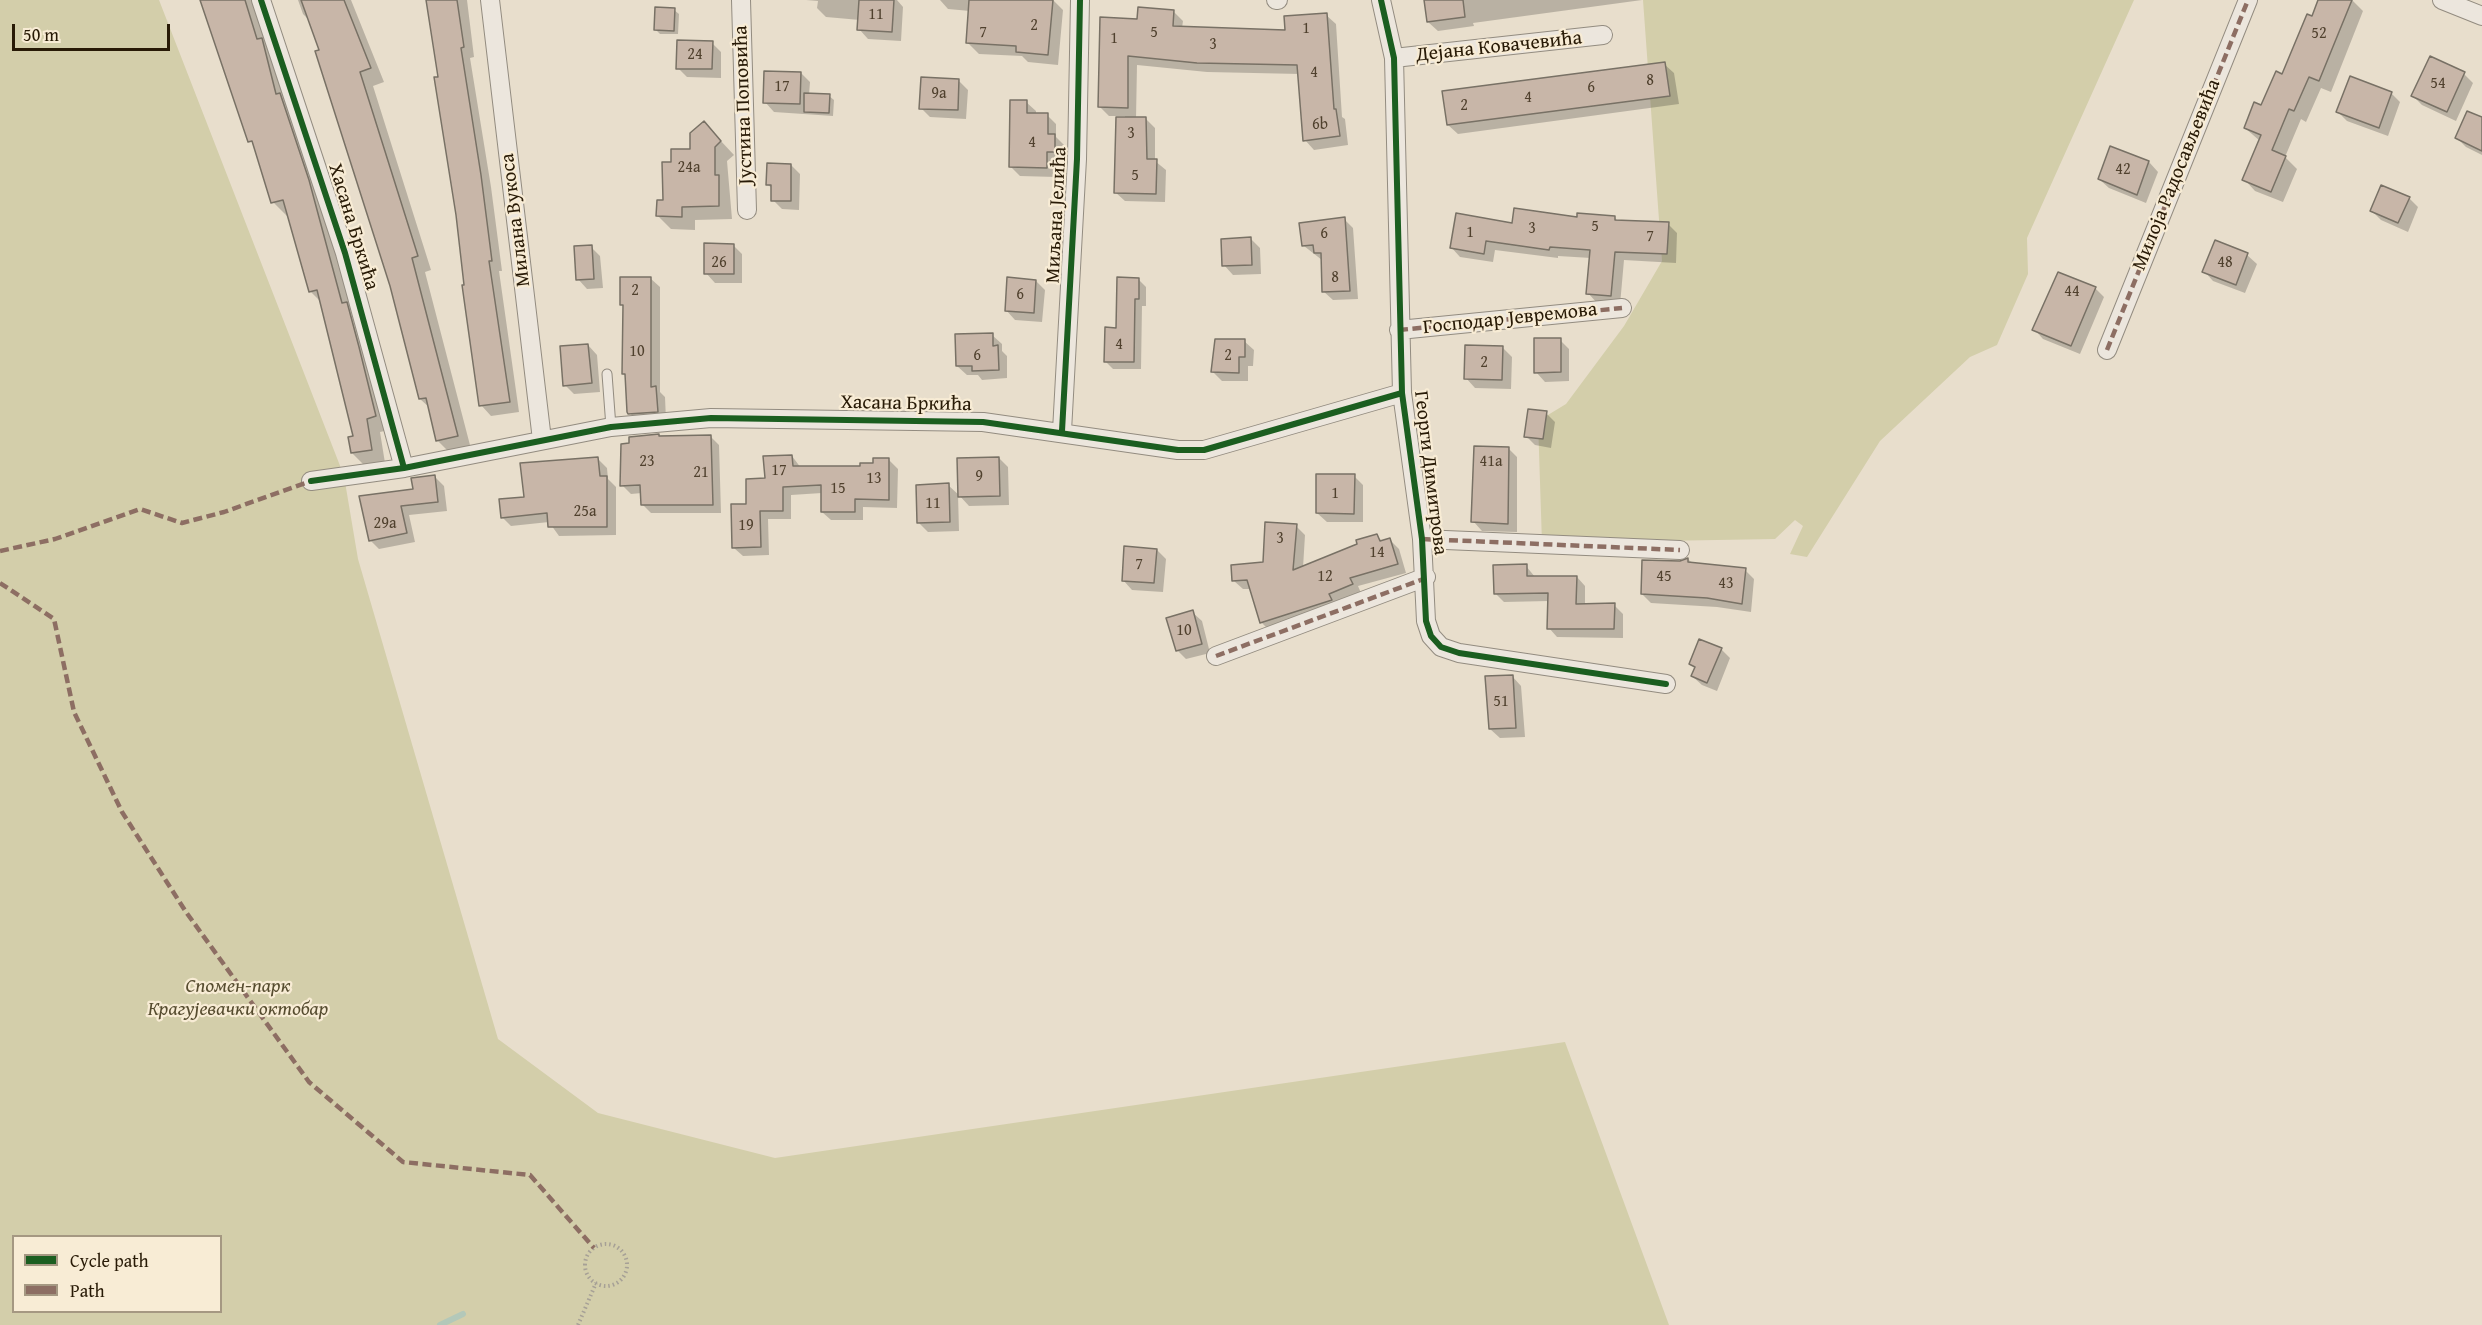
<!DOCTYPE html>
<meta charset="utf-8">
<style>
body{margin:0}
#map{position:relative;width:2482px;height:1325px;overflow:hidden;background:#e8decc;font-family:"Gentium Book Plus",serif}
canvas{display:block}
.legend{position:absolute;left:12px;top:1235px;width:210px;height:78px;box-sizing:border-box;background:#f8ecd5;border:2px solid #a59882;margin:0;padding:8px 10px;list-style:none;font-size:18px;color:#281a06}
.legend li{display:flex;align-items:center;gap:12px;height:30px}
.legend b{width:30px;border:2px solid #a59882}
.scale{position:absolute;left:12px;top:24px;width:158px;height:27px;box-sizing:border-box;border:3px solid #281a06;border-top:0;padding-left:8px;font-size:18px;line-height:21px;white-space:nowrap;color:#281a06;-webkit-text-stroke:4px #f8ecd5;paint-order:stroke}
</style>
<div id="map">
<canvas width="2482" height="1325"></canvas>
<ul class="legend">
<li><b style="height:8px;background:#1b5e20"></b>Cycle path</li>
<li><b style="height:8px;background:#8d6e63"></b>Path</li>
</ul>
<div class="scale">50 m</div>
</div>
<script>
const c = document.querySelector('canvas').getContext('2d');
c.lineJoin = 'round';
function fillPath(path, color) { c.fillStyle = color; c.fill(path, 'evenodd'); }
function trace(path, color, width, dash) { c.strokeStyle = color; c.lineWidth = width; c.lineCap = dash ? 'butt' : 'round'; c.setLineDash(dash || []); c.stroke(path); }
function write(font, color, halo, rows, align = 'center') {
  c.font = font + ' "Gentium Book Plus",serif'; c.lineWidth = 4.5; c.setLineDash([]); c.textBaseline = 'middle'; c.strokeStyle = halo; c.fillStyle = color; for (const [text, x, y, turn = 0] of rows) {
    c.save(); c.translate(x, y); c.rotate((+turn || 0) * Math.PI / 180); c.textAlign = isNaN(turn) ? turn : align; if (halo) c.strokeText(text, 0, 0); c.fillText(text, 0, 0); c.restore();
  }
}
fillPath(new Path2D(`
 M0,0H159L344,476L358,559L498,1039L598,1113L775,1158L1565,1042L1669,1325H0ZM14,1236H220V1312H14Z
 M1643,0H2134L2027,238L2028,274L1997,345L1970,357L1880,441L1807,557L1790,554L1803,526L1795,520L1775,539L1542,543L1538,421L1566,404L1624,326L1662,261Z`), '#d3ceaa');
fillPath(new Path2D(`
 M202,0H256L294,109L389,430L380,432L385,463L366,467L352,453L355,437L322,303L310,291L289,216H287L273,202Z
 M298,0H351L384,82L373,86L431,270L425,272L471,449L451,454L437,440L430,408L420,399L392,285L321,50L311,22L303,14Z
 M429,0H467L474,57L470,58L491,187L502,271H499L519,412L491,416L481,405Z
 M806,0H897L903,7L901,41L868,39L859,29L860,20L826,17L817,8L818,1Z
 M940,0H1053L1063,10L1058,65L1028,62L1022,56L979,54L968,43L970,11L948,9Z
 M1425,0H1642L1473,23L1474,26L1438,31L1428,22Z
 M2320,0H2352L2363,11L2331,92L2321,88L2306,122L2301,119L2285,157L2297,169L2283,202L2255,191L2244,179L2260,141L2245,128L2283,76Z
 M674,10L679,14L678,34H660L656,30Z
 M1173,11L1183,21L1182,28L1287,31L1326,15L1336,24L1342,117L1345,119L1348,145L1314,150L1305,140L1300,74L1207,72L1137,65L1136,119H1146L1155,128V161L1166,170L1165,202L1125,201L1115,192L1125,116H1109L1099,106L1138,20Z
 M712,43L721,52V78L687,77L678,68Z
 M1664,64L1674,73L1679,104L1458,134L1448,125Z
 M801,73L810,82L809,95L829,96L834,100L833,116L774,112L765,102Z
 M2464,74L2473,83L2456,121L2422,105L2413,96Z
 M958,80L968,90L966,119L930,117L921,108Z
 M2391,93L2400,102L2388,136L2347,121L2338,112Z
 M1026,102L1036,111V115H1047L1056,124V137L1064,145L1063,160H1056V177L1020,176L1011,167Z
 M2482,119V155L2466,147L2457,138Z
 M704,123L734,155L727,161L732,219L695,220V230L671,229L658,216Z
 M2111,148L2149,162L2158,172L2146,203L2109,188L2099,179Z
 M791,165L800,174L799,210L782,209L773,200V189L768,185Z
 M2409,198L2418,207L2408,232L2381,220L2372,211Z
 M1578,218H1615L1618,221L1668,224L1677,233L1676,263L1624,260L1620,305L1597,303L1588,293L1591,258L1558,256V258L1495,250L1493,262L1460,257L1451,247L1514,225Z
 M1344,219L1353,228L1358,299L1333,300L1323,291L1322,260L1304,246Z
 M1251,239L1260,248L1261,274L1233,275L1224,265Z
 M2216,242L2247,255L2257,264L2245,293L2213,281L2204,271Z
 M733,245L742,254V283H715L706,273Z
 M591,247L600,256L603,288L587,289L578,279Z
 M650,278L660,287V392L665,397L666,420L639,423L630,413L627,377L623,374L624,307L621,304Z
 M1138,279L1146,287V306H1142L1141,369H1113L1105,361Z
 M1036,281L1045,290L1042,322L1015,320L1006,310Z
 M2095,288L2104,297L2080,354L2043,339L2034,329Z
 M992,335L1002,344V351L1007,356V378L982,380L978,375H967L957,366Z
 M1560,340L1569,349V381L1545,382L1536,372Z
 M1244,341L1254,350L1253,366H1248V381H1222L1213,372Z
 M588,345L597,355L600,392L574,394L565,385Z
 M1503,348L1512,357L1511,389L1475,388L1466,378Z
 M1546,413L1555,422L1551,448L1535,445L1526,436Z
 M710,436L719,445L721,513H651L643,505L642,493L631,494L622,485Z
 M1508,448L1517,457V532L1482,531L1473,521Z
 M792,456L801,468L861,467L889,460L898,469L897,508L863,507V520H831L822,512V493L791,495V519H768L769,555L743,556L734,548L748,505L766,480Z
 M999,458L1008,467L1009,505L969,506L958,494L959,531L928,532L919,523L948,485L960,496Z
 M598,459L607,468L608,479L616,487V535L559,536L549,522L511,526L502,517L526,498Z
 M1354,476L1363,485V522H1327L1317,513Z
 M435,477L444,486L447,511L409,515L415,542L379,549L370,540L414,490Z
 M1296,526L1305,535L1303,568L1377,536L1383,542L1390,540L1399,549L1406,573L1358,586L1361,593L1270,631L1261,622L1251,589H1243L1234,581L1264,564Z
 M1157,550L1166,559L1163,592L1132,590L1123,580Z
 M1688,559L1693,564L1745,570L1754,579L1751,612L1717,607L1651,603L1642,594Z
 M1526,566L1535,577H1577L1585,586V605H1614L1623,614V638L1557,637L1549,628V601L1504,602L1495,593Z
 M1192,612L1202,621L1210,653L1186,659L1177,650Z
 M1721,649L1730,658L1717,691L1702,685L1692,676L1695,669L1691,664Z
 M1512,676L1521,686L1525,737L1500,738L1490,729Z`), '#0003');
trace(new Path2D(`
 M440,1325L463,1314`), '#b3c8b9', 6);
const building = new Path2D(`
 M200,0H245L257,39L262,38L276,94L280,93L309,180L342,303L347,302L359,347L376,416L367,419L372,450L351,453L348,437L353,436L317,290L309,292L283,200L271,203L252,141L248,142Z
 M301,0H344L371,68L360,72L418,256L412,258L458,436L436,441L426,398L419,399L390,286L315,51L319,50Z
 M426,0H457L464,47L461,48L481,175L492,261H489L510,402L479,406L462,285H464L456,215L434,77H438Z
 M859,0H894L892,32L857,30Z
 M969,0H1053L1048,55L1016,52V46L966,43Z
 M1424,0H1463L1465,17L1427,22Z
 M2318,0H2352L2319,81L2309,77L2294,111L2289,109L2272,150L2286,156L2271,192L2242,180L2261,135L2244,128L2254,102L2261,105L2276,71L2282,74L2307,14L2312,16Z
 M655,7L675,8L674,31L654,30Z
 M1138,7L1174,10L1173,26L1285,30L1284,16L1327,13L1334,109H1336L1340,136L1303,141L1297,65L1197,63L1128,56V108L1098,107L1100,17L1137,19Z
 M677,40L713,41L712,69H676Z
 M2430,56L2465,72L2447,112L2411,96Z
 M1665,62L1670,96L1447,125L1442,91Z
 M764,71L801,72L800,104L763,103Z
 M2350,76L2392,92L2379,128L2336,112Z
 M921,77L959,79L958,110L919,109Z
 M804,93L830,94L829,113L804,112Z
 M1010,100H1027V113H1048V134H1055V152H1047V168L1009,167Z
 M2467,111L2482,117V151L2455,138Z
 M1116,117H1146L1147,159H1157L1156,194L1114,193Z
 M704,121L721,141L715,147V175H719V206L682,207V217L656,216L657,200H663L662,162H671V149H690V133Z
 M2110,146L2149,161L2137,195L2098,179Z
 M767,163L791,164V201H771V185H766Z
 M2381,185L2410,197L2398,223L2370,211Z
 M1514,208L1577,217V213L1615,216V220L1669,222L1667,254L1615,252L1611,296L1586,294L1590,250L1550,247L1549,250L1486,241L1484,254L1450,248L1456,213L1512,223Z
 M1345,217L1350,291L1322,292L1321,253H1314L1313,245L1302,246L1299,223Z
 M1251,237L1252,265L1222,266L1221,239Z
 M2215,240L2248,253L2236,285L2202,272Z
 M704,243L734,244V274H704Z
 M592,245L594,279L576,280L574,246Z
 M2058,272L2096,287L2071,346L2032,330Z
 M620,277H651V387L656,386L658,412L628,414L627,412L625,374H622L623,305H620Z
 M1007,277L1036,280L1034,313L1005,311Z
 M1117,277L1139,278V299H1135L1134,362H1104L1105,327L1116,328Z
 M993,333V346L998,345L999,370L972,371V366H956L955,334Z
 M1534,338H1561V372L1534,373Z
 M1215,339H1245V357H1239V373L1211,372Z
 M588,344L592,383L563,386L560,346Z
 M1465,345L1503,346L1502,380L1464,379Z
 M1528,409L1547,411L1543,439L1524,437Z
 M659,434V436L711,435L713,505H641L640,485L620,486L621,444L629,443V437Z
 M1474,446L1509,447L1508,524L1471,522Z
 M792,455L793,466H860V463H873V458H889V500L855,499V512H821V485L783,487V511H760L761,547L732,548L731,504H746V479L765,478L763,456Z
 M598,457L600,476H607V527H548L547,513L501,518L499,499L524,497L520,463Z
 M999,457L1000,496L958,497L957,458Z
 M1316,474H1355L1354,514L1316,513Z
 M435,475L438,502L401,506L407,533L369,541L359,496L413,489L411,478Z
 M949,483L950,522L917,523L916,485Z
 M1265,522L1297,524L1293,570L1357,544L1356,540L1377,534L1380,541L1390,538L1398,564L1350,578L1353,584L1329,594L1332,600L1260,623L1247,580L1232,581L1231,565L1263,562Z
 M1124,546L1157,549L1154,583L1122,581Z
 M1688,558V562L1746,568L1742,604L1707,598L1641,594L1642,560L1680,561Z
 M1527,564V576H1577L1576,604L1615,603L1614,629H1547L1548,593L1494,594L1493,565Z
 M1193,610L1202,644L1176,651L1166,618Z
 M1699,639L1722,648L1707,683L1691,676L1695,667L1689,664Z
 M1513,675L1516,728L1489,729L1485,676Z`);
fillPath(building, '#c8b6a8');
trace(building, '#787165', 1.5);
const lane = new Path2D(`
 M607,374L611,427`);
const street = new Path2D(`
 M261,0L345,253L404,468
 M490,0L542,440
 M741,0L747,210
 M1276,0H1278
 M1381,0L1394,58L1402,393L1422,539L1426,621L1431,636L1441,647L1459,653L1666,684
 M2442,0L2482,16
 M1394,58L1603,35
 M1399,330L1622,308
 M2107,350L2248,0
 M1062,431L1077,159L1080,0
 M311,481L404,468L611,427L711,418L983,422L1178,450H1204L1402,393
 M1422,539L1680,550
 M1216,656L1426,577`);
trace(lane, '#938c80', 11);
trace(street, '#938c80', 20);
trace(new Path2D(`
 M585 1265a21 21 0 1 1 42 0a21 21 0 1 1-42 0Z
 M578,1325L596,1283`), '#a6a096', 4, [1.5, 3]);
trace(lane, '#ece6dd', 9);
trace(street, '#ece6dd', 18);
trace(new Path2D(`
 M1399,330L1622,308
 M2107,350L2248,0
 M1422,539L1680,550
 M0,551L55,539L140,509L182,523L224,512L311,481
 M0,583L54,619L74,712L122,812L186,912L309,1082L403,1162L530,1175L594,1248
 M1216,656L1426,578`), '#8d6e63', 4.5, [9, 4.5]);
trace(new Path2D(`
 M261,0L345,253L404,468
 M1381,0L1394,58L1402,393L1422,539L1426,621L1431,636L1441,647L1459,653L1666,684
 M1062,431L1077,159L1080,0
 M311,481L404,468L611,427L711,418L983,422L1178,450H1204L1402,393`), '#1b5e20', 6);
write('16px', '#50412e', null, [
 ["11",876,15],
 ["2",1034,26],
 ["1",1306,29],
 ["7",983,33],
 ["5",1154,33],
 ["52",2319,34],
 ["1",1114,39],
 ["3",1213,45],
 ["24",695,55],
 ["4",1314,73],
 ["8",1650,81],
 ["54",2438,84],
 ["17",782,87],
 ["6",1591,88],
 ["9a",939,94],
 ["4",1528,98],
 ["2",1464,106],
 ["6b",1320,125],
 ["3",1131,134],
 ["4",1032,143],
 ["24a",689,168],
 ["42",2123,170],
 ["5",1135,176],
 ["5",1595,227],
 ["3",1532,229],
 ["1",1470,233],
 ["6",1324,234],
 ["7",1650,237],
 ["26",719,263],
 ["48",2225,263],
 ["8",1335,278],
 ["2",635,291],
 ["44",2072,292],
 ["6",1020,295],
 ["4",1119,345],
 ["10",637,352],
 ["6",977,356],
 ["2",1228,356],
 ["2",1484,363],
 ["23",647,462],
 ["41a",1491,462],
 ["17",779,471],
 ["21",701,473],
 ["9",979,477],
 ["13",874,479],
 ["15",838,489],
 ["1",1335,494],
 ["11",933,504],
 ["25a",585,512],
 ["29a",385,524],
 ["19",746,526],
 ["3",1280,539],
 ["14",1377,553],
 ["7",1139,565],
 ["12",1325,577],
 ["45",1664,577],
 ["43",1726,584],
 ["10",1184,631],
 ["51",1501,702]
]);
write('20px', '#281a06', '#f8ecd5', [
 ["Дејана Ковачевића",1499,47,-6],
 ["Јустина Поповића",744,105,-92],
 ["Милоја Радосављевића",2177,175,-68],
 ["Миљана Јелића",1057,215,-87],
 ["Милана Вукоса",516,220,-97],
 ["Хасана Бркића",353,227,73],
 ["Господар Јевремова",1510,319,-6],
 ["Хасана Бркића",906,404,1],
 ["Георги Димитрова",1430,473,83]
]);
write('italic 20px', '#564c2f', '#f8ecd5', [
 ["Спомен-парк",238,987],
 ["Крагујевачки октобар",238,1010]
]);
</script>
